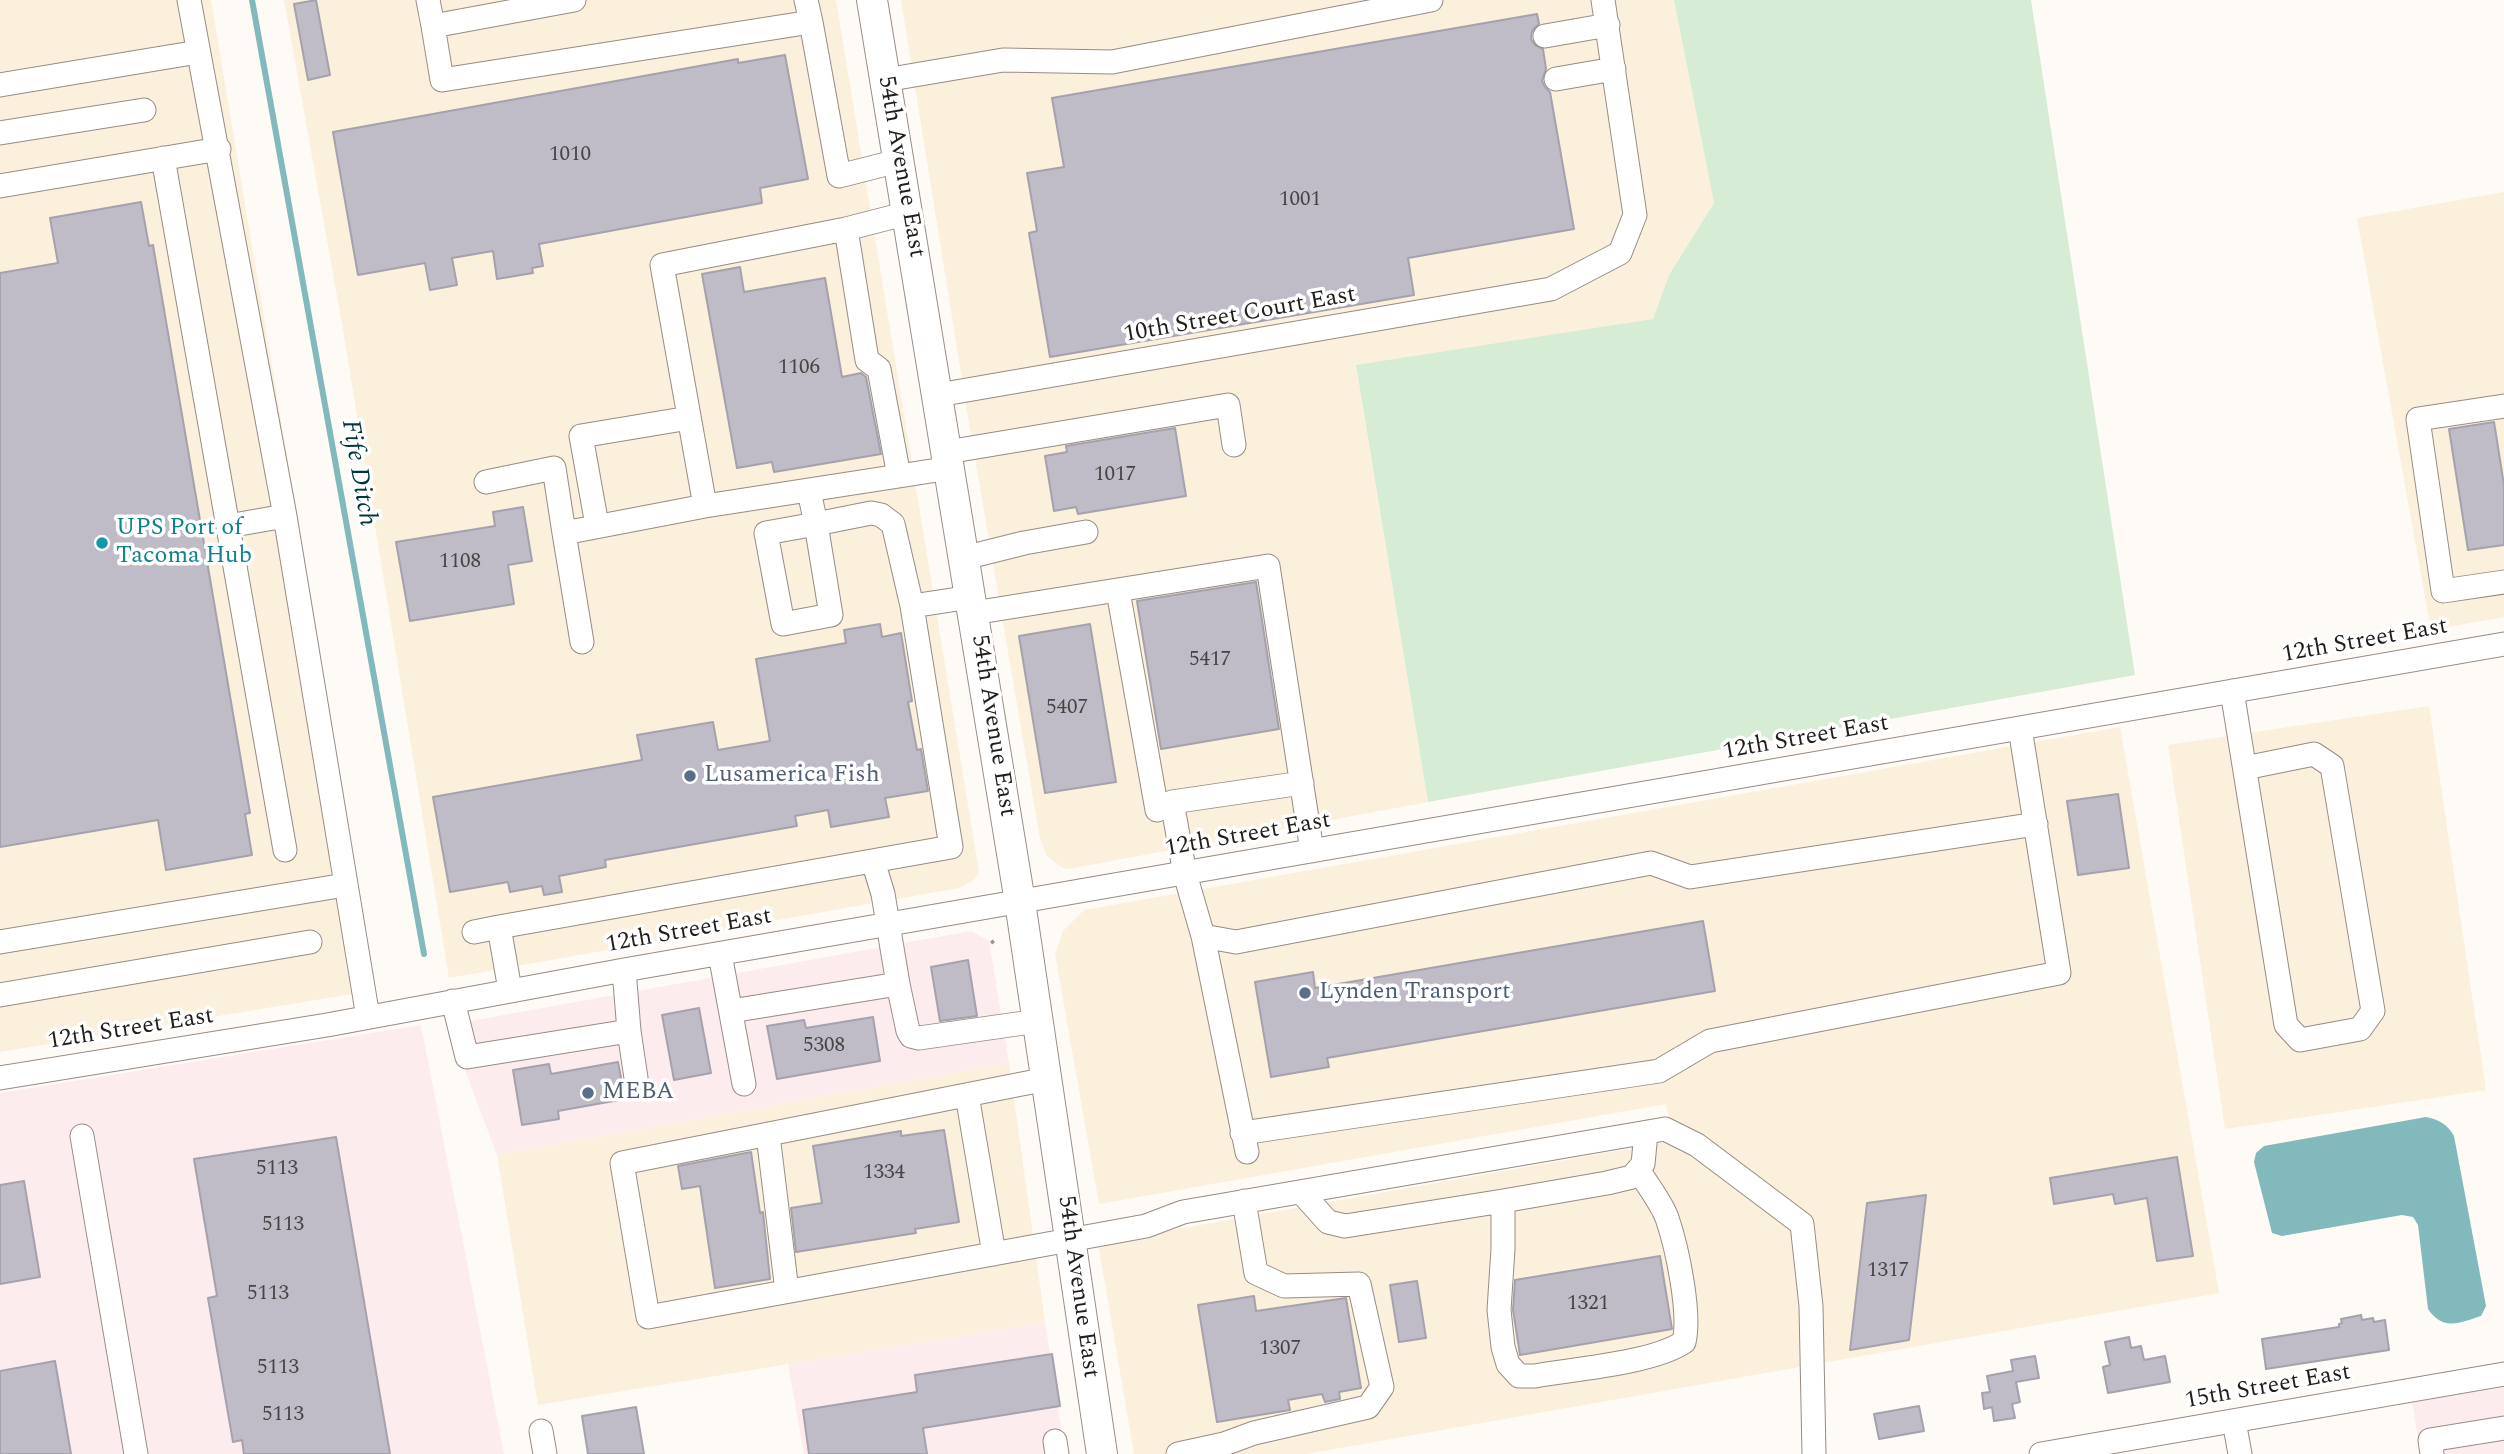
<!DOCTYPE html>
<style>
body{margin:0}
canvas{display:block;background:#fefaf6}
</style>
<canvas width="2504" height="1454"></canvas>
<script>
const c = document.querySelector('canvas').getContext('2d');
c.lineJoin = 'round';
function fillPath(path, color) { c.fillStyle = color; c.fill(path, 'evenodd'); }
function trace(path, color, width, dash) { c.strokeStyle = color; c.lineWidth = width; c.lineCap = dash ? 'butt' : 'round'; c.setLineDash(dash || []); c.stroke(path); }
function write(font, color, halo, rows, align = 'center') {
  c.font = font + ' Spectral,serif'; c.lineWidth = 7; c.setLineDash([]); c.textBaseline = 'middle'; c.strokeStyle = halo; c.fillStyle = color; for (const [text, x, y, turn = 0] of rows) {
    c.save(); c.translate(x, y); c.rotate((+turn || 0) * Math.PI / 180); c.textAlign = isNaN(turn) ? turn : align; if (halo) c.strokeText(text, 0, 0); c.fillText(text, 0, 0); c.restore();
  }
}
fillPath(new Path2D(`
 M971,931L989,941L1009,1063L497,1155L448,1025Z
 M421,1025L504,1454H0V1093Z
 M1045,1322L1065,1454H804L788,1364Z
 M2504,1387V1454H2421L2412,1402Z`), '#fdeced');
fillPath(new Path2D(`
 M0,0H211L376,990L0,1052Z
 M284,0H836L979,872L974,880L959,888L449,978L342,324Z
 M901,0H1674L1714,203L1669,275L1653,319L1356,366L1428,802L1069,869L1061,867L1047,856L1040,839L970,429Z
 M2504,192V617L2431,630L2357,218Z
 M2429,706L2486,1090L2225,1129L2168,745Z
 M2120,727L2219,1293L1306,1454H1134L1098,1243L1673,1141L1666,1104L1099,1204L1055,954L1063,931L1084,910Z
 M1009,1063L1045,1322L538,1405L497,1155Z`), '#faf0db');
fillPath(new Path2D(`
 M1674,0H2031L2135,675L1428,802L1356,365L1653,319L1669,275L1714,203Z`), '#d6ecd5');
fillPath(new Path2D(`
 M2426,1117C2440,1120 2447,1124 2454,1136L2486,1306L2481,1316C2459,1323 2443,1331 2428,1309L2418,1225L2413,1217L2402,1215L2282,1236L2272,1233L2254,1162L2256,1153L2264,1146Z`), '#81b9bd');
trace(new Path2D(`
 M252,0L424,954`), '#81b9bd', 6);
const building = new Path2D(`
 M316,0L330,75L308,80L294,4Z
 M1537,14L1539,24L1532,31L1531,39L1535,45L1543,49L1546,69L1542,81L1545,87L1550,92L1574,229L1408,258L1414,295L1050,357L1029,233L1037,231L1027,173L1064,167L1052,98Z
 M785,55L808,179L760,188L762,203L539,244L543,266L532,268L533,273L497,279L493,251L452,258L457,285L430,290L425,263L358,275L333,132L738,59V63Z
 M141,202L149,246L153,245L250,813L245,814L252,855L166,870L158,820L0,847V273L58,263L50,218Z
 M740,267L744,292L825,278L842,377L861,373L866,377L881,454L774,472L772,462L737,468L702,274Z
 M2494,422L2504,485V545L2468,550L2449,429Z
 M1175,428L1186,496L1078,514L1076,507L1054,511L1045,456L1067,452L1066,446Z
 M523,507L532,561L508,565L514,604L410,621L396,542L495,526L493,512Z
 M1256,582L1279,729L1161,749L1137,601Z
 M880,624L882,637L901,633L912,701L908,702L917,750L921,749L928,791L885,798L889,817L831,827L828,810L795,816L797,826L605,860L606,867L559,876L562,892L544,895L542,886L510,892L508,882L450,892L433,797L642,760L637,735L713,722L718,750L770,741L756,659L846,643L844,630Z
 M1090,624L1116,782L1045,793L1019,636Z
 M2118,794L2129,868L2078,875L2067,801Z
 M1703,921L1715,991L1327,1058L1329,1067L1271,1077L1255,982L1313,972L1315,988Z
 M968,960L977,1016L940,1021L931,967Z
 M699,1008L711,1073L674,1080L662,1015Z
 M873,1017L880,1061L777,1079L767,1026L804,1020L806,1028Z
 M618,1062L625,1099L558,1111L559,1119L522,1125L513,1070L549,1064L551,1074Z
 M944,1130L959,1222L915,1229L916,1233L796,1252L791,1208L822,1203L813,1146L901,1131V1136Z
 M336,1137L390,1454H244L242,1440L233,1442L208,1298L217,1296L194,1159Z
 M751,1152L760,1213L763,1212L770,1279L715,1288L700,1186L682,1189L678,1166Z
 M2177,1157L2193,1256L2157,1261L2147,1198L2115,1204L2113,1194L2054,1204L2050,1178Z
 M24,1181L40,1277L0,1284V1185Z
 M1926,1195L1909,1340L1850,1350L1867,1203Z
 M1660,1256L1672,1329L1520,1355L1513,1310L1515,1280Z
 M1417,1281L1426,1338L1399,1342L1390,1285Z
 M1254,1296L1256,1311L1346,1298L1361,1388L1339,1392L1340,1399L1325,1402L1322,1394L1288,1400L1290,1410L1217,1422L1198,1305Z
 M2361,1315L2362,1320L2373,1318L2374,1322L2385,1320L2389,1350L2266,1369L2262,1339L2339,1327V1324L2342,1323L2341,1319Z
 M2129,1337L2131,1348L2141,1346L2144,1360L2165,1356L2170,1382L2108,1393L2103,1367L2110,1365L2105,1342Z
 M1052,1354L1060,1406L923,1428L927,1454H809L803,1410L917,1392L915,1375Z
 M2035,1356L2039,1378L2016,1382L2020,1402L2012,1404L2015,1418L1994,1421L1992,1407L1984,1409L1982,1393L1990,1392L1987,1376L2013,1371L2011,1360Z
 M55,1361L71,1454H0V1371Z
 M1919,1406L1924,1431L1879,1439L1874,1414Z
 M636,1407L644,1454H588L582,1416Z`);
fillPath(building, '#bfbbc7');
trace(building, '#a5a1ad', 2);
const minor = new Path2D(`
 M189,0L285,516L368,1017
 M428,0L433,26
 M574,0L433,26L442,80L811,22L806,0
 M811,22L839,176L898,161
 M1545,36L1608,25
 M1556,79L1614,69
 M885,80L1003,60L1112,62L1431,0
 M0,85L198,52
 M0,133L144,110
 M163,158L285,850
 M0,186L219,149
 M846,229L662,265L705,506L899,476L879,369L867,360L846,229L908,213
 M938,395L1551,289L1620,253L1635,215L1603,0
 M2504,406L2418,419L2443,591L2504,582
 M947,452L1228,405L1234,445
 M899,476L950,468
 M486,482L554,468L564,533L705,506
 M816,524L831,615L783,624L766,533Z
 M597,525L581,436L689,418
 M228,526L285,516
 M564,533L582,642
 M964,558L1024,543L1086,532
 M1118,591L1157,810L1172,802L1302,783
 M912,606L971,597
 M973,613L1268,566L1312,851
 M2232,691L2286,1025L2300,1040L2360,1029L2373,1011L2332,766L2314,754L2245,768
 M1172,802L1185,874L1203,936L1247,1152
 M474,932L499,927
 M1203,936L1236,942L1651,863L1690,877L2036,824
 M0,942L345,885
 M720,954L744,1084
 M898,984L908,1031L911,1036L919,1038L1038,1021
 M510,990L499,927L951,847L912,606L893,524L881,515L871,513L816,524L809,491
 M0,995L310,942
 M453,1001L467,1057L629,1031L624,970
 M731,1011L898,984L883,894L873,861
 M629,1031L636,1078
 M0,1078L327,1025L624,970L2504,644
 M1047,1079L622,1163L648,1317L1146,1226L1183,1212L1665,1129L1697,1145L1802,1224L1811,1306L1814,1454
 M967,1095L994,1254
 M1242,1133L1659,1071L1710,1041L2059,973L2020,728
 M768,1135L787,1291
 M82,1136L136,1454
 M1301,1192L1328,1222L1345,1226L1503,1201L1607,1183L1632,1177L1643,1164L1646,1133
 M1503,1201V1249L1499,1310L1503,1347L1508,1364L1519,1376H1535C1575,1369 1653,1363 1684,1342C1691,1313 1677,1247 1667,1218C1661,1202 1648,1186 1639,1171
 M2234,1421L2240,1454
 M541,1431L545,1454
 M1055,1441L1057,1454
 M1178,1454L1224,1444L1254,1433L1368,1407L1382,1387L1359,1284L1284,1286L1256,1273L1244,1201
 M2041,1454L2504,1374
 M2432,1454L2430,1440L2504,1428`);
const major = new Path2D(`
 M872,0L1020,902L1102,1454`);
trace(minor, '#978c84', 25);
trace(major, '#978c84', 32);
trace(new Path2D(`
 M991,943L994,941`), '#9a9692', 3.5, [5, 3.5]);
trace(minor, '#fff', 23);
trace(major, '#fff', 30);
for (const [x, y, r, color] of [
 [102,543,7,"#0f9aa8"],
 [690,776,7,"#5c6f8a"],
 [1305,993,7,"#5c6f8a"],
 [588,1093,7,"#5c6f8a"]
]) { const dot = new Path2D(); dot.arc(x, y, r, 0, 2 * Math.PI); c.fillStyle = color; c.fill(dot); trace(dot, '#fff', 2.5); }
write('21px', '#484445', null, [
 ["1010",570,156],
 ["1001",1300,201],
 ["1106",799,369],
 ["1017",1115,476],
 ["1108",460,563],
 ["5417",1210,661],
 ["5407",1067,709],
 ["5308",824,1047],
 ["5113",277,1170],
 ["1334",884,1174],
 ["5113",283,1226],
 ["1317",1888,1272],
 ["5113",268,1295],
 ["1321",1588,1305],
 ["1307",1280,1350],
 ["5113",278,1369],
 ["5113",283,1416]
]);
write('24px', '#211d1a', '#fff', [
 ["54th Avenue East",900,167,80],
 ["10th Street Court East",1240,316,-10],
 ["12th Street East",2365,642,-10],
 ["54th Avenue East",992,726,81],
 ["12th Street East",1806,739,-10],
 ["12th Street East",1248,836,-10],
 ["12th Street East",689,932,-10],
 ["12th Street East",131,1030,-9],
 ["54th Avenue East",1077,1287,82],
 ["15th Street East",2268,1388,-10]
]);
write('24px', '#0d838f', '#fff', [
 ["UPS Port of",116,529],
 ["Tacoma Hub",116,557]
], 'left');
write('24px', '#4e5e75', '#fff', [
 ["Lusamerica Fish",704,776],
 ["Lynden Transport",1319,993],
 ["MEBA",602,1093]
], 'left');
write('italic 26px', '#00373a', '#fff', [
 ["Fife Ditch",357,473,80]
]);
</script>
